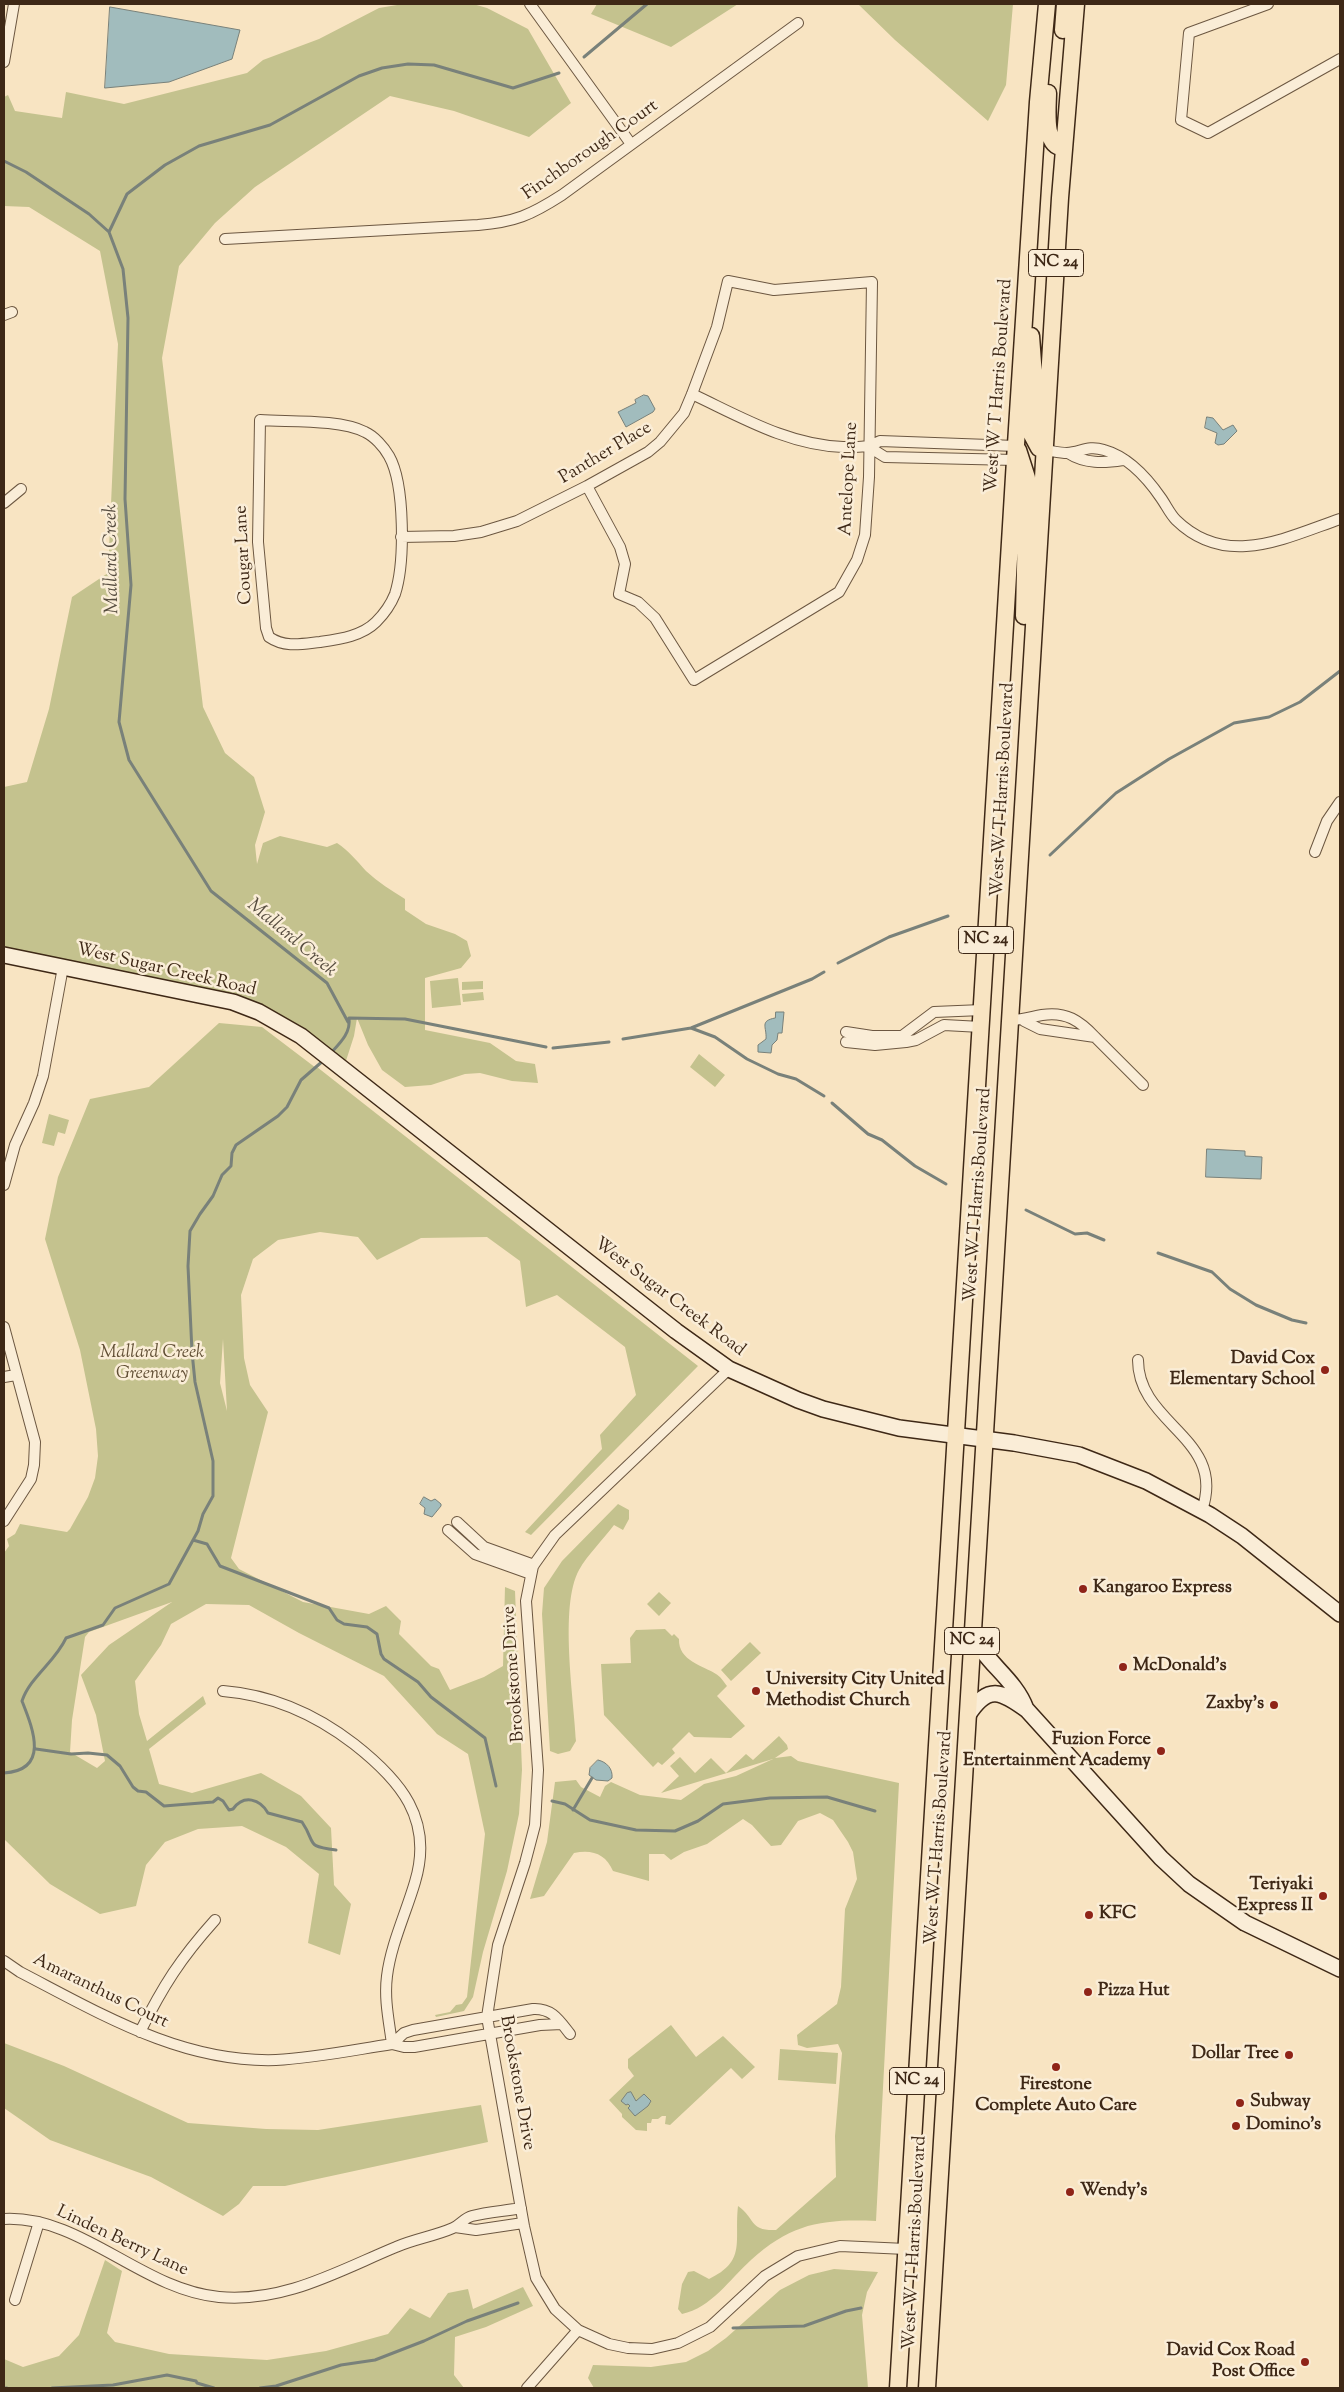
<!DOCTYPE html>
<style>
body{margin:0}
#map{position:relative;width:1344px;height:2392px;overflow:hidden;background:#f8e4c2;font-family:"Sorts Mill Goudy",serif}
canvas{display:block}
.frame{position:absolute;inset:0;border:5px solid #3e2816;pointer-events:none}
</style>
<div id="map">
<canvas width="1344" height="2392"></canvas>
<div class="frame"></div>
</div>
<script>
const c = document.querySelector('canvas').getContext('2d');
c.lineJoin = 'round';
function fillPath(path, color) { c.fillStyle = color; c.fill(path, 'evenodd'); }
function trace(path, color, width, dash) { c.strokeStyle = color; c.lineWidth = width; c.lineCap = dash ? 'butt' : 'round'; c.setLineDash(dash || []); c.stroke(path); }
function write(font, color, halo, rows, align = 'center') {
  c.font = font + ' "Sorts Mill Goudy",serif'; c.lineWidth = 5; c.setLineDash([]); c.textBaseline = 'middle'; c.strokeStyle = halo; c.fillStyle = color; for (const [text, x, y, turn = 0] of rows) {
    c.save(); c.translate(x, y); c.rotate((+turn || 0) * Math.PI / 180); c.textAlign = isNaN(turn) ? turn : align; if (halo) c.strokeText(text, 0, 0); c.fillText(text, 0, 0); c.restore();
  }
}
fillPath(new Path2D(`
 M403,4H473L487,8L528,29L571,103L529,137L454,111L390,96L255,187L215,223L179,266L162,358L203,707L225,753L254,777L265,812L255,845L257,864L263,843L280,836L327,847L337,843C349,851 356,860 366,871C378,882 392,891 405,899V910L426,924L455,934L467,941L471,956L461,968L425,978V1030L490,1043L516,1061L535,1064L538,1083L512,1081L480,1073L465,1074L431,1085L405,1087L382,1070L368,1045L357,1018L354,1036L343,1070L259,1012L4,955V787L27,782L49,709L72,597L108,573L118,344L100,251L29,207L4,206V97L8,95L15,111L62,118L66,92L124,104L247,73L263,60L319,39L379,8Z
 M597,4H738L671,47L591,14Z
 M858,4H1013L1006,85L988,121L895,40Z
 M458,978L461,1005L432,1008L430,981Z
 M483,981V989L462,990V982Z
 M483,992L484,1000L463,1002L462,994Z
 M219,1023L262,1027L316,1068L317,1067L698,1366L531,1535L525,1532L602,1449L600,1435L636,1395L625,1347L557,1295L526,1307L520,1261L487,1237L421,1238L377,1260L358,1237L320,1232L278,1240L253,1259L241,1295L244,1358L250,1385L268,1412L231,1558L239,1569L303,1602L369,1614L386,1606L401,1621L399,1634L431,1666L439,1669L450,1690L484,1677L503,1666L505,1587L515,1591L522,1770L519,1814L507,1871L483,1952L473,1997L464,2011L436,2017L435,2015L450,2012L456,2005L462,2004L467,1997L485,1834L468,1754L437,1734L384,1676L299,1633L249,1605L206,1604L171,1624L161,1645L135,1681L139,1714L147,1741L203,1696L206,1704L149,1749L159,1784L192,1793L261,1773L301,1796L331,1828L334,1885L351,1904L340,1955L308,1943L319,1874L286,1847L242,1826L198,1829L165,1842L146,1865L136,1906L100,1914L50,1884L4,1839V1553L9,1546L7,1539L15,1534L20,1524L67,1532L70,1529L88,1497L95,1478L98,1456L96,1429L80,1350L45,1239L58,1177L90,1099L149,1087ZM223,1339L227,1411L220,1383ZM172,1602L109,1645L81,1675L96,1715L105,1761L97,1768L70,1752L72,1720L85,1637L89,1632Z
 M699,1054L725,1075L715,1087L690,1067Z
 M49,1114L69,1120L65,1134L58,1132L54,1146L42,1143Z
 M618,1504L629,1510V1519L623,1530L614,1525C603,1540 588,1554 579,1570C559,1606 574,1699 576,1741L570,1751L558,1754L550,1751L542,1614L544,1588L562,1561Z
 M659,1592L671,1603L659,1616L647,1604Z
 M665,1629L672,1636L674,1634L679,1639C678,1661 704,1666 716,1674C720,1676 724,1682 727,1686L717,1696L745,1726L731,1738L694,1737L689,1732L672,1749L675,1753L662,1765L658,1762L653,1767L604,1715L601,1664L631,1663L630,1638L636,1630Z
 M750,1642L761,1653L731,1681L721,1670Z
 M779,1736L787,1745L788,1749L775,1758L791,1756L798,1761L899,1783L876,2221C823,2219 792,2223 751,2260C730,2279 711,2308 682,2314L678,2309L682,2284L688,2272L694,2271L709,2279C747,2261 734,2241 738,2206C756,2219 749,2231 776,2230L836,2177L835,2136L842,2053L838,2044L807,2048L798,2045L797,2035L837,2004L841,1987L845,1909L857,1879L853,1852L848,1842L833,1820L820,1813L798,1821L781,1845L771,1846L752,1825L743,1819L707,1844L684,1852L671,1860L664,1854H649V1881L613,1871C606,1854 592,1849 574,1853L544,1896L530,1899L547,1842L555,1782L576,1780L581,1787L600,1797L605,1786L611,1782L640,1795L681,1800L704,1784L736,1776L773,1759L661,1793L679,1776L670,1766L680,1757L695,1773L711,1758L726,1773L746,1754L753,1760Z
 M671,2025L696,2057L723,2036L755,2067L742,2079L731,2068L670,2125L665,2124L666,2116H662L658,2119H652L651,2123H647V2131L636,2130L622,2117V2114L609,2100L634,2076L628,2068V2059Z
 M4,2043L64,2066L188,2123L266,2129L318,2130L481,2105L488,2142L285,2186H253L239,2204L223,2216L151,2177L50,2140L4,2108Z
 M780,2049L838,2053L836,2084L778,2080Z
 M105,2260L122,2271L107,2333L115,2342L169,2354L267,2360L326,2351L388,2334L410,2308L430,2318L448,2293L468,2289L473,2309L523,2287L533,2306L486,2327L455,2337L454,2375L464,2388H4V2359L23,2367L59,2356L79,2335Z
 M834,2269L878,2272L867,2292L862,2315L868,2388H594L588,2378L593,2365L651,2367L686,2362L708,2351L726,2338L780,2290L809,2275Z`), '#c4c28e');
const water = new Path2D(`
 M110,7L240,30L232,59L169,82L105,88Z
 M644,395L648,396L655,409L653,412L626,427L618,412L636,403L635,400Z
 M1207,417L1213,418L1223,430L1233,425L1237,431L1224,444L1218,445L1215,443L1217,433L1205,428Z
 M776,1012H784L782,1033H778L777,1040L772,1045L771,1053L758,1052V1045L766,1039C767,1027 759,1021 775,1018Z
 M1207,1149L1245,1151V1156L1262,1157L1261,1179L1206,1177Z
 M424,1497L431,1501L435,1499L441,1504V1506L432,1517L424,1514L425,1508L420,1504Z
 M598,1760C607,1762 613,1769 612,1778L608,1781L596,1780L589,1775L590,1768Z
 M631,2092L636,2101L644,2094L651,2101L648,2106L635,2116L628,2108L630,2106L628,2104L626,2105L621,2101L627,2093Z`);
fillPath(water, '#a1bcbd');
trace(water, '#79817a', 1);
trace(new Path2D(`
 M584,57L647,4
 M4,161L26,172L89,214L109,232L123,269L128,318L125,499L131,585L119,722L129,760L211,891L327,983L348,1022
 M109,232L127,194L165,165L199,146L270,125L359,76L382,68L408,64L434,65L513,88L559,73
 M1050,855L1116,793L1169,759L1234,723L1269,717L1300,702L1340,671
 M838,963L889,937L948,916
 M691,1028L715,1037L747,1059L778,1074L796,1079L824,1096
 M623,1039L691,1028L812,979L824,972
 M553,1048L609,1042
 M330,1054C340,1043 351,1033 349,1018L405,1019L546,1047
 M832,1103L868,1134L882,1140L915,1166L946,1184
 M1026,1210L1075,1234L1087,1233L1104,1240
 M1158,1253L1212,1272L1230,1289L1256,1305L1292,1320L1306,1323
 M193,1540L207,1544L220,1566L329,1608L337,1620L344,1624L367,1627L377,1634L381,1654L384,1659L418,1682L431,1697L485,1738L496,1786
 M36,1749L71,1754L88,1753L107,1755L120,1766L133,1787L138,1791L146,1792L164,1806L213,1802L218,1798L223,1801L229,1810L233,1809C244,1794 260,1799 268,1813L302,1822C317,1844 304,1846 336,1850
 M4,1773C50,1770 33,1729 22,1701C30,1677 55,1662 66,1638L103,1625L115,1608L169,1584L198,1531L203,1514L213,1496V1461L195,1382L192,1352L188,1266L190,1231L200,1214L213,1196L222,1175L231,1166L232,1153L236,1145L278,1116L287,1107L301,1080L324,1060
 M552,1801L565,1804L590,1820L636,1830L675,1831L698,1821L723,1804L770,1798L827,1797L875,1811
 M573,1810L592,1778
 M733,2328L804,2326L846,2311L861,2308
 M4,2388H7
 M52,2388L113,2385L167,2375L196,2381L197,2383L214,2388
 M260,2388L276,2386L341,2365L375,2360L424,2341L467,2321L518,2303`), '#79817a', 3);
const street = new Path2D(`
 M530,4L631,144
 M1268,4L1189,33L1181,120L1208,133L1340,59
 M4,62L14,4
 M225,239L478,225C515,222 531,215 562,195L798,23
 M4,315L12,312
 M692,394C741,417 788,445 843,447C857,447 868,448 880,441L1016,446
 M260,420C290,422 340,419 365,432C374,436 384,447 389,456C405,484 405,563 395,594C391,604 384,614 376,622C362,636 340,639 320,642C302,644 285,648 269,637L266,628L258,542Z
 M869,447L885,457L1015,460
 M1044,450C1052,451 1060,453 1067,453C1081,452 1088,445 1104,450C1129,457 1148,479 1161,498C1166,505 1170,514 1176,520C1226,569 1285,538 1340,519
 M1068,453C1085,464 1104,463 1123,460
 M4,503L21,489
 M401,537L454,536L481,532L517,521L587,486L648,452L660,442L684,413L692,394L717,327L728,281L774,290L872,282L869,477L865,535L857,560L839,592L694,680L655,618L638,602L619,594L625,564L620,547L587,486
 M1315,852L1327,821L1340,802
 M1011,1020C1023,1020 1031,1017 1042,1015C1066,1011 1080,1021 1095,1037L1040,1029L1024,1021
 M846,1032L872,1036H902L934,1012L982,1010
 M1095,1037L1143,1085
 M846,1042L875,1045L906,1042L916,1040L944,1025L981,1027
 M4,1185L15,1145L34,1103L43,1076L63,967
 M4,1327L35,1442L34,1465L31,1479L4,1521
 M1138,1360C1138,1425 1227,1438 1202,1510
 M729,1369L555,1535L533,1566L526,1601L538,1770L535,1825L525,1863L498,1945L487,2017L524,2226L536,2278L555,2309L578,2330L609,2344L628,2348L652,2349L678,2343L710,2327L765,2276L798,2256L840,2246L906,2249
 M4,1377L16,1375
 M457,1522L484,1547L534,1565
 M448,1530L475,1554L531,1574
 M223,1691C273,1695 315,1714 354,1744C400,1780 434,1819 415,1882C406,1913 391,1944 387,1976C384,1999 389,2021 392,2044
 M4,1961L20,1972C101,2014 182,2063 276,2060C315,2058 353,2050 392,2044L404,2047H414L540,2025L562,2024
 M140,2032C163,1986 180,1959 215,1920
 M392,2044L404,2033L413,2030L533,2009C552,2008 559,2020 570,2034
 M4,2219C81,2215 142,2290 219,2297C284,2303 338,2271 396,2247C414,2239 435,2236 453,2228C460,2225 464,2218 472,2216C488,2212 505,2211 521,2208
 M455,2227L476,2230L523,2223
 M15,2300L39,2222
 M527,2388L578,2330`);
const secondary = new Path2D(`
 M4,955L233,1002L259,1012L301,1036L676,1331L729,1369L798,1400L823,1409L899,1428L1014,1443L1079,1455L1146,1481L1210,1515L1242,1536L1340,1614
 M972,1635C987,1664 1015,1679 1026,1709
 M968,1715C988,1684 1001,1691 1027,1710L1161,1858L1189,1884L1245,1923L1340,1969`);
const primary = new Path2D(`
 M1063,30L1065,4
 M1048,93C1048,107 1043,147 1063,147
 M1031,336L1034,376L1032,435L1039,448L1044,450
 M1018,450L1027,478L1024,616
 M898,2388L1015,460L1038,102L1047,4
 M927,2388L1060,198L1076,4`);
trace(street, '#6c5741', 12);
trace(secondary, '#3e2816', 18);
trace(primary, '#3e2816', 19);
trace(street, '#faedd7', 10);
trace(secondary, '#faedd7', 15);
trace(primary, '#f8e4c2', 16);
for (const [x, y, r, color] of [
 [1325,1370,5,"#8f2418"],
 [1083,1589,5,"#8f2418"],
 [1123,1667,5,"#8f2418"],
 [756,1691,5,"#8f2418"],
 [1274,1705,5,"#8f2418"],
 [1161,1751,5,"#8f2418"],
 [1323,1896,5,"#8f2418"],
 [1089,1915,5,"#8f2418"],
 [1088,1992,5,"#8f2418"],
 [1289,2055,5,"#8f2418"],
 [1056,2067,5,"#8f2418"],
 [1240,2103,5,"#8f2418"],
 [1236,2126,5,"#8f2418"],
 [1070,2192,5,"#8f2418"],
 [1305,2362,5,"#8f2418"]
]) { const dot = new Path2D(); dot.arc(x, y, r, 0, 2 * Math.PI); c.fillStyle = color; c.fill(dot); trace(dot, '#faedd7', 2); }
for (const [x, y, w] of [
 [1056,263,55],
 [986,940,55],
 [972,1641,55],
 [917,2081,55]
]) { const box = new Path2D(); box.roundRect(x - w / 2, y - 13.5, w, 27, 4); c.fillStyle = '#faedd7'; c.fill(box); trace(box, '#3e2816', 1); }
write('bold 16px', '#3e2816', null, [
 ["NC 24",1056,263],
 ["NC 24",986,940],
 ["NC 24",972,1641],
 ["NC 24",917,2081]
]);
write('18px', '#3e2816', '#faedd7', [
 ["Finchborough Court",591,151,-35],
 ["West W T Harris Boulevard",1000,386,-86],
 ["Panther Place",606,454,-31],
 ["Antelope Lane",850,479,-87],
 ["Cougar Lane",245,555,-93],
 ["West W T Harris Boulevard",1004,790,-87],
 ["West Sugar Creek Road",166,971,13],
 ["West W T Harris Boulevard",979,1195,-86],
 ["West Sugar Creek Road",669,1298,37],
 ["Brookstone Drive",515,1674,-94],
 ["West W T Harris Boulevard",940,1838,-86],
 ["Amaranthus Court",100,1992,26],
 ["Brookstone Drive",516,2083,80],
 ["Linden Berry Lane",122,2242,25],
 ["West W T Harris Boulevard",916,2243,-87]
]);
write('italic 18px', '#604e34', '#faedd7', [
 ["Mallard Creek",152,1354],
 ["Greenway",152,1375]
]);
write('bold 18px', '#3e2816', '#faedd7', [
 ["David Cox",1315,1360,"right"],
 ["Elementary School",1315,1381,"right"],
 ["Kangaroo Express",1093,1589],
 ["McDonald's",1133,1667],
 ["University City United",766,1681],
 ["Methodist Church",766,1702],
 ["Zaxby's",1264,1705,"right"],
 ["Fuzion Force",1151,1741,"right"],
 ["Entertainment Academy",1151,1762,"right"],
 ["Teriyaki",1313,1886,"right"],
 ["Express II",1313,1907,"right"],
 ["KFC",1099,1915],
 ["Pizza Hut",1098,1992],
 ["Dollar Tree",1279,2055,"right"],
 ["Firestone",1056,2086,"center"],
 ["Complete Auto Care",1056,2107,"center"],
 ["Subway",1250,2103],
 ["Domino's",1246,2126],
 ["Wendy's",1080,2192],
 ["David Cox Road",1295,2352,"right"],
 ["Post Office",1295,2373,"right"]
], 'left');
write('italic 19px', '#574d40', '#faedd7', [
 ["Mallard Creek",113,559,-91],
 ["Mallard Creek",291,939,40]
]);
</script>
